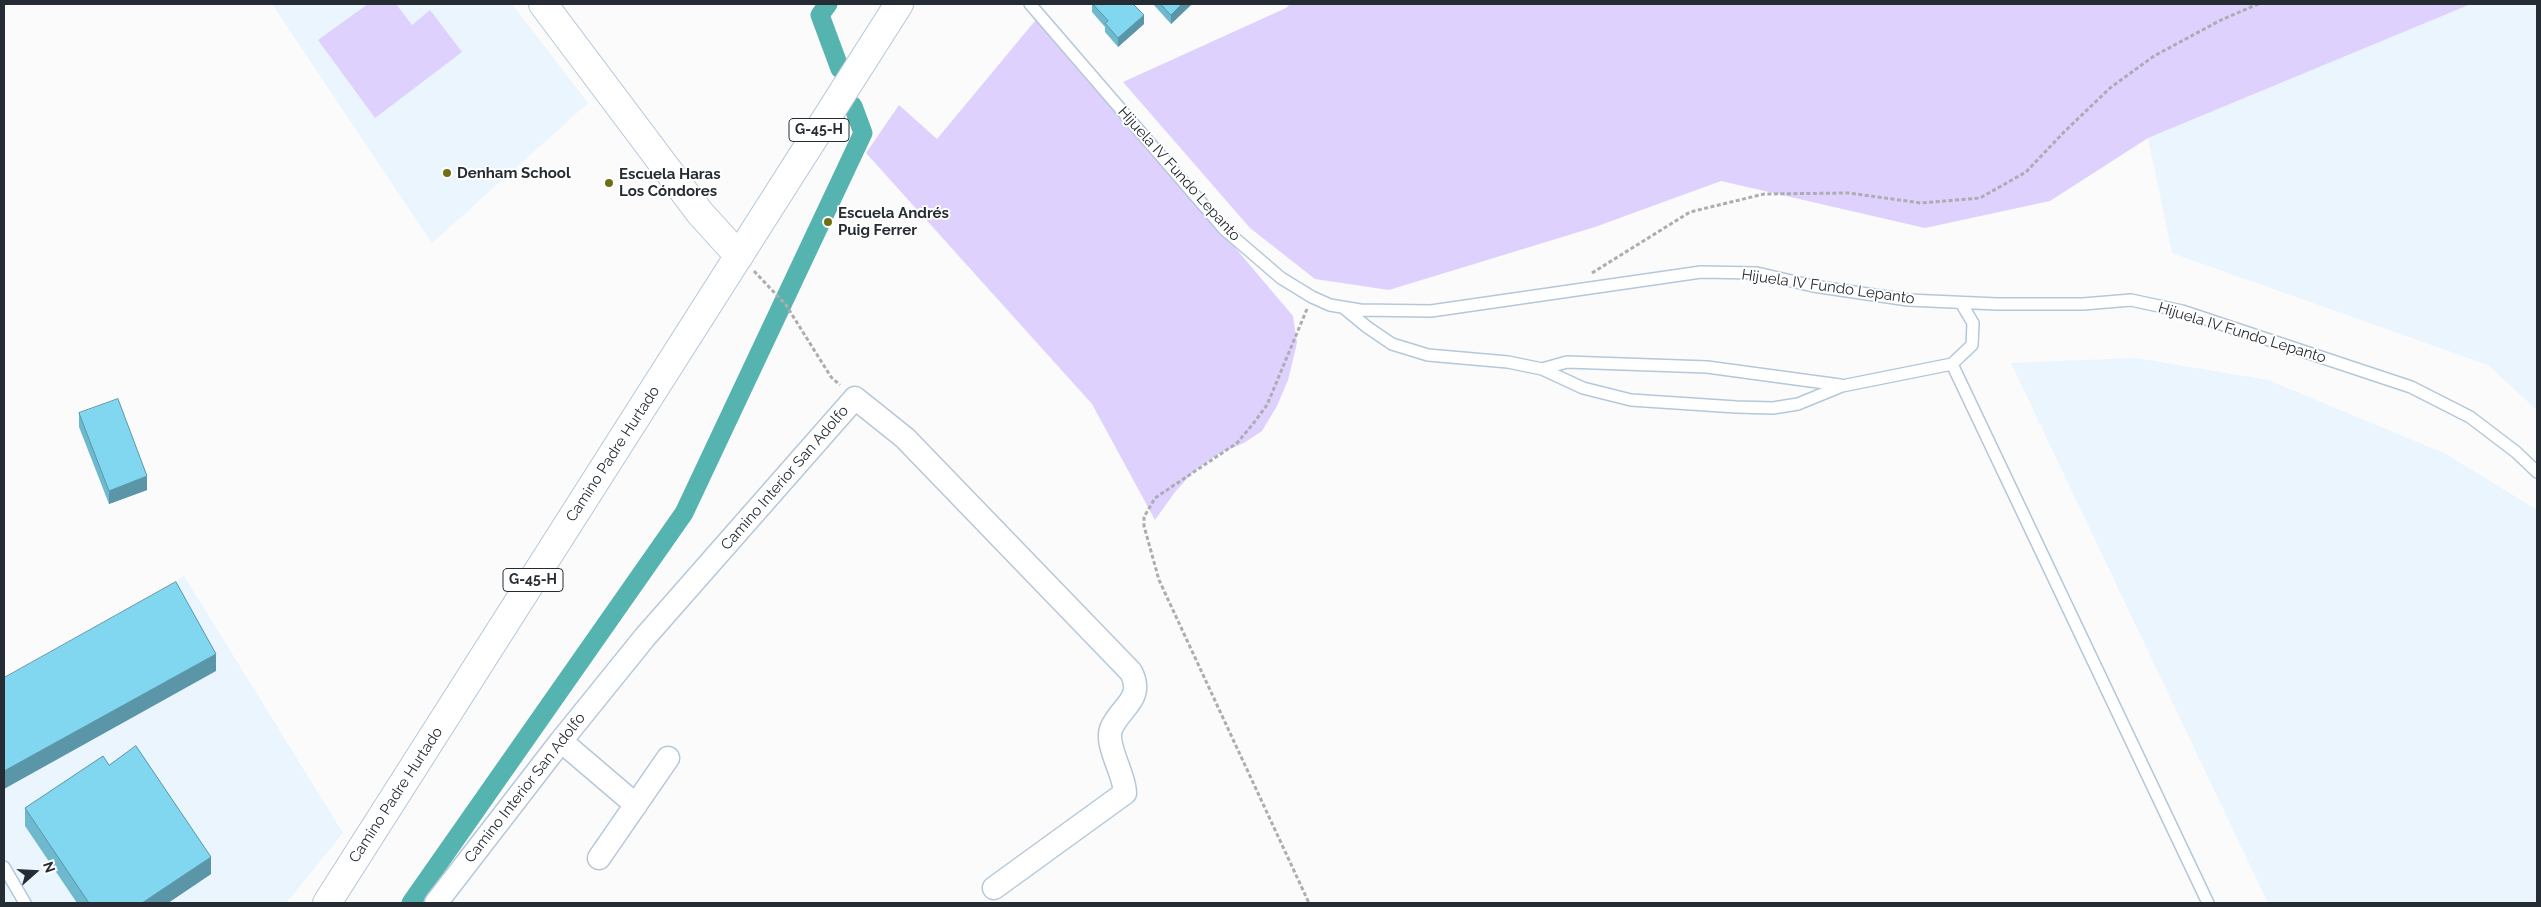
<!DOCTYPE html>
<meta charset="utf-8">
<style>
body{margin:0}
#map{position:relative;width:2541px;height:907px;overflow:hidden;background:#fbfbfb;font-family:Raleway,sans-serif}
canvas{display:block}
.frame{position:absolute;inset:0;border:5px solid #252c33;pointer-events:none}
.north{position:absolute;left:10px;top:847px;width:50px;height:50px;-webkit-text-stroke:4px #fff;paint-order:stroke;rotate:71deg;font-size:14px;font-weight:700;line-height:20px;text-align:center;color:#252c33}
.north::after{content:'';display:block;margin:auto;width:18px;height:22px;background:#252c33;clip-path:polygon(50% 0,100% 100%,50% 72%,0 100%)}
</style>
<div id="map">
<canvas width="2541" height="907"></canvas>
<div class="frame"></div>
<div class="north">N</div>
</div>
<script>
const c = document.querySelector('canvas').getContext('2d');
c.lineJoin = 'round';
function fillPath(path, color) { c.fillStyle = color; c.fill(path, 'evenodd'); }
function trace(path, color, width, dash) { c.strokeStyle = color; c.lineWidth = width; c.lineCap = dash ? 'butt' : 'round'; c.setLineDash(dash || []); c.stroke(path); }
function write(font, color, halo, rows, align = 'center') {
  c.font = font + ' Raleway,sans-serif'; c.lineWidth = 4; c.setLineDash([]); c.textBaseline = 'middle'; c.strokeStyle = halo; c.fillStyle = color; for (const [text, x, y, turn = 0] of rows) {
    c.save(); c.translate(x, y); c.rotate((+turn || 0) * Math.PI / 180); c.textAlign = isNaN(turn) ? turn : align; if (halo) c.strokeText(text, 0, 0); c.fillText(text, 0, 0); c.restore();
  }
}
fillPath(new Path2D(`
 M272,4H512L588,103L432,243Z
 M2471,4H2537V410L2488,365L2172,253L2148,138Z
 M2136,358L2268,380L2446,454L2537,510V903H2268L2011,363Z
 M184,576L343,833L286,903H4V679Z`), '#eaf5fe');
fillPath(new Path2D(`
 M368,4H396L412,25L430,10L462,52L375,118L318,40Z
 M1290,4H2471L2148,138L2050,201L1925,228L1721,181L1595,227L1389,290L1315,279L1250,228L1123,82L1286,8Z
 M1039,16L1293,316L1297,343L1288,380L1277,406L1262,431L1244,443L1220,453L1194,471L1175,492L1155,520L1092,404L866,153L899,105L937,139Z`), '#dfd1fe');
trace(new Path2D(`
 M828,4L820,15L840,69
 M411,903L684,513L863,133L853,106`), '#55b4b0', 19);
const service = new Path2D(`
 M1030,4L1224,229L1281,278L1312,297L1330,305L1360,310L1431,311L1701,272L1757,273L1813,286L1908,300L1997,304H2083L2131,300L2182,311L2411,387L2470,417L2516,452L2537,472
 M1344,308L1367,327L1392,344L1428,355L1508,362L1542,369L1583,388L1631,400L1736,407L1773,408L1798,404L1842,386L1952,364L1972,345L1973,323L1961,303
 M1952,364L2208,903
 M1542,369L1567,362L1707,367L1840,385
 M4,867L25,903`);
const minor = new Path2D(`
 M561,741L636,805
 M599,858L668,758
 M436,903L561,741L645,637L855,398L905,438L1131,672C1145,699 1120,707 1111,729C1105,745 1125,775 1125,793L994,888`);
const secondary = new Path2D(`
 M543,4L700,213L739,256`);
const primary = new Path2D(`
 M327,903L899,4`);
trace(service, '#b4c8da', 14);
trace(minor, '#b4c8da', 25);
trace(secondary, '#b4c8da', 30);
trace(primary, '#b4c8da', 30);
trace(new Path2D(`
 M754,271L786,305L831,377L840,385
 M1592,273L1690,212L1764,194L1849,193L1921,203L1980,198L2026,172L2064,132L2110,88L2154,56L2221,20L2258,4
 M1307,309L1267,405L1253,424L1237,443L1155,498L1144,517V526L1159,580L1309,903`), '#abadb0', 3, [4, 2.5]);
trace(service, '#fff', 11);
trace(minor, '#fff', 22);
trace(secondary, '#fff', 28);
trace(primary, '#fff', 28);
fillPath(new Path2D(`
 M1092,4L1144,24L1118,47L1105,32V27L1092,12Z
 M1153,4H1192L1171,24Z
 M79,413L147,490L109,504L79,427Z
 M109,765L211,874L168,903H77L25,826V808Z`), '#6fb9ce');
fillPath(new Path2D(`
 M1182,4H1192L1171,24V15Z
 M1144,15V24L1118,47V38Z
 M147,476V490L109,504V491Z
 M216,654V671L4,789V771Z
 M211,857V874L168,903H142Z`), '#5a96a8');
const building = new Path2D(`
 M1093,4H1133L1144,15L1118,38L1105,23L1108,21Z
 M1161,4H1182L1171,15Z
 M118,399L147,476L109,491L79,413Z
 M176,582L216,654L4,771V678Z
 M136,746L211,857L142,903H89L25,808L103,756L109,765Z`);
fillPath(building, '#81d7f0');
trace(building, '#5a96a8', 1);
for (const [x, y, r, color] of [
 [447,173,5,"#6f7013"],
 [609,183,5,"#6f7013"],
 [828,222,5,"#6f7013"]
]) { const dot = new Path2D(); dot.arc(x, y, r, 0, 2 * Math.PI); c.fillStyle = color; c.fill(dot); trace(dot, '#fff', 2); }
for (const [x, y, w] of [
 [819,130,60],
 [533,580,60]
]) { const box = new Path2D(); box.roundRect(x - w / 2, y - 11.5, w, 23, 4); c.fillStyle = '#fff'; c.fill(box); trace(box, '#252c33', 1); }
write('bold 14px', '#252c33', null, [
 ["G-45-H",819,130],
 ["G-45-H",533,580]
]);
write('bold 15px', '#252c33', '#fff', [
 ["Denham School",457,173],
 ["Escuela Haras",619,174],
 ["Los Cóndores",619,191],
 ["Escuela Andrés",838,213],
 ["Puig Ferrer",838,230]
], 'left');
write('15px', '#252c33', '#fff', [
 ["Hijuela IV Fundo Lepanto",1179,174,48],
 ["Hijuela IV Fundo Lepanto",1828,287,8],
 ["Hijuela IV Fundo Lepanto",2242,333,17],
 ["Camino Padre Hurtado",613,454,-57],
 ["Camino Interior San Adolfo",785,478,-49],
 ["Camino Interior San Adolfo",525,788,-52],
 ["Camino Padre Hurtado",396,795,-57]
]);
</script>
